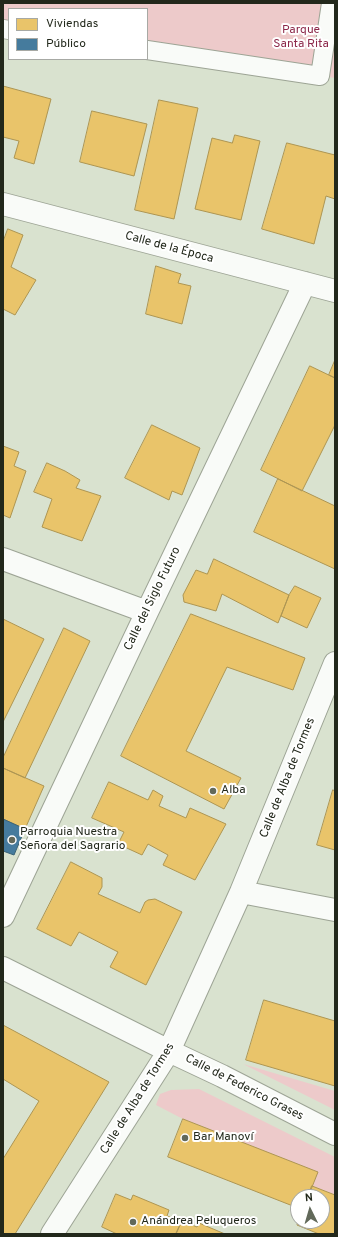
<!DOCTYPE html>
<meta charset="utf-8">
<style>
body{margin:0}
#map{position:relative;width:338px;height:1237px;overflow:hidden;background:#d9e2cf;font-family:Overpass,sans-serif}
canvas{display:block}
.frame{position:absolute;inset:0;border:4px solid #22281b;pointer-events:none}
.legend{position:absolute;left:8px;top:8px;width:140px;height:52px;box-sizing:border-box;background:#fff;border:1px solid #a7a9a4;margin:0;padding:5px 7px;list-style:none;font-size:12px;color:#22281b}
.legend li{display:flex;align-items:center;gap:8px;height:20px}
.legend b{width:20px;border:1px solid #a7a9a4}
.north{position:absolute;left:290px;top:1189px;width:40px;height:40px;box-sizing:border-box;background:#fff;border:1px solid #a7a9a4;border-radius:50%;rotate:355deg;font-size:11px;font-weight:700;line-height:16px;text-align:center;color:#22281b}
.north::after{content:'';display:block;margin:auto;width:14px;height:18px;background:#62695a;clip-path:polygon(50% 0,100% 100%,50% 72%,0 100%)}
</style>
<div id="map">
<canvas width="338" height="1237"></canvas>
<div class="frame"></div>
<ul class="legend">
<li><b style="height:11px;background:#e9c46a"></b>Viviendas</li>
<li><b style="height:11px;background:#457b9d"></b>Público</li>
</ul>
<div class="north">N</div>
</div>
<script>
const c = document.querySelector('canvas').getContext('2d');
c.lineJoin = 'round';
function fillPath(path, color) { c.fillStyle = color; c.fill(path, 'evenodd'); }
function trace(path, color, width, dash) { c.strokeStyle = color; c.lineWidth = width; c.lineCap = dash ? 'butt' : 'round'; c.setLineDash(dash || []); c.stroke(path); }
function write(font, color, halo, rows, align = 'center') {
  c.font = font + ' Overpass,sans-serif'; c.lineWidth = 4; c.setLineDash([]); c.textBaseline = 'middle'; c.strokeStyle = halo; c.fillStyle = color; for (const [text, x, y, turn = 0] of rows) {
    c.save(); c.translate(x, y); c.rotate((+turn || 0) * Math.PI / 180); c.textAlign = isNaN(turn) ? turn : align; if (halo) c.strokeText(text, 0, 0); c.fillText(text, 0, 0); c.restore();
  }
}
fillPath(new Path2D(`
 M3,3H335V78L147,50V9H9V30L3,29Z
 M243,1064L335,1091V1110Z
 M199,1089L335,1157V1195L312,1186L317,1172L183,1119L156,1105L160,1094L171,1090Z`), '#edcaca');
const homes = new Path2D(`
 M3,86L51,99L34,164L14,158L19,141L3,137Z
 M159,100L198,108L174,219L135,210Z
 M92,111L147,124L134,176L80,162Z
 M235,135L260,141L241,220L195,209L212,138L232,143Z
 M287,143L335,155V199L326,196L314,244L262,229Z
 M8,229L23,235L11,267L36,280L15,315L3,309V242Z
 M156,266L181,274L178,283L191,286L182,324L146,314Z
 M335,360V378L329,375Z
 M310,366L335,378V425L302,491L261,470Z
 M152,425L200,448L182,495L172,491L169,500L125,478Z
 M3,446L19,452L14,466L26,471L10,518L3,515Z
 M47,463L65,471L80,480L76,488L101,496L82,541L42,527L52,499L34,492Z
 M278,479L335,506V569L254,532Z
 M214,559L289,595L278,623L222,594L216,611L184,602L183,595L196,570L207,574Z
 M295,586L321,598L307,628L281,616L289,595Z
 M191,614L305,658L293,690L227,667L186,751L241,778L224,809L121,756Z
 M3,619L44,639L3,722Z
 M64,628L90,641L25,778L3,768V758Z
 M3,768L44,786L25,829L3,819Z
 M109,782L148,800L153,790L163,796L159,806L186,818L190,808L226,824L195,880L163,865L168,855L148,844L142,855L118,844L124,832L92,818Z
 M333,790L335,791V850L317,845Z
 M71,862L102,878V887L98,894L140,913L145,902L148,900L155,899L182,912L146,985L110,967L118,952L79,932L71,946L37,929Z
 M264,1000L335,1021V1086L246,1060Z
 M3,1025L109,1082L15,1234H3V1159L39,1101L3,1079Z
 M183,1119L318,1172L308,1197H298V1208L168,1157Z
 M312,1186L335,1195V1234H319L297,1225L298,1221H322V1197H308Z
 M116,1194L131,1200L133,1195L169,1210L167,1216L182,1221L176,1234H117L102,1227Z
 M182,1221L197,1227L199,1223L225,1234H176Z`);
fillPath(homes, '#e9c46a');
trace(homes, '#ad9552', 1);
const public = new Path2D(`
 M3,819L25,829L14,855L3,851Z`);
fillPath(public, '#457b9d');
trace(public, '#3a6276', 1);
const pedestrian = new Path2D(`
 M3,29L9,30
 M147,50L320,76L331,3`);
const minor = new Path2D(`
 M3,204L335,291
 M3,559L147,612
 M241,892L335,910
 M3,916L147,612L305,283
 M3,968L169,1051L222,1076L335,1134
 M52,1234L169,1051L241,892L335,663`);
trace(pedestrian, '#9da495', 20);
trace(minor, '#9da495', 24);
trace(pedestrian, '#f9fbf8', 18);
trace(minor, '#f9fbf8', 22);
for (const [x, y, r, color] of [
 [213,791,4,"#62695a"],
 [12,840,4,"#62695a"],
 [185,1138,4,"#62695a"],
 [133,1222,4,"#62695a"]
]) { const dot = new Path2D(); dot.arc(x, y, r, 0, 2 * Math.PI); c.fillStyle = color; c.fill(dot); trace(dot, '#fff', 1.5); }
write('12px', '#8c284a', '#fff', [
 ["Parque",301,31],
 ["Santa Rita",301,45]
]);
write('12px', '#22281b', '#fff', [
 ["Calle de la Época",169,248,15],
 ["Calle del Siglo Futuro",153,599,-64],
 ["Calle de Alba de Tormes",288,778,-68],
 ["Calle de Federico Grases",244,1088,27],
 ["Calle de Alba de Tormes",138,1099,-58]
]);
write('12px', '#22281b', '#fff', [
 ["Alba",221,791],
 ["Parroquia Nuestra",20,833],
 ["Señora del Sagrario",20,847],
 ["Bar Manoví",193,1138],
 ["Anándrea Peluqueros",141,1222]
], 'left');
</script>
